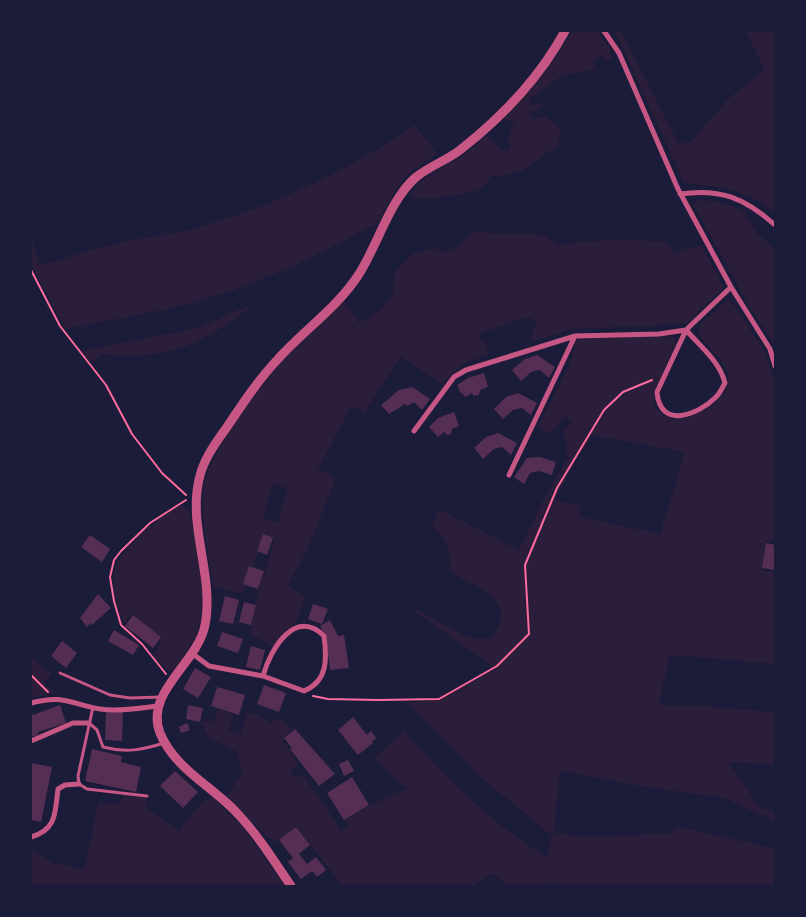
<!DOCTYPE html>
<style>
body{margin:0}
#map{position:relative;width:806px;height:917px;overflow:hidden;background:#1b1b3a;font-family:Overpass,sans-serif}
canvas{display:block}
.frame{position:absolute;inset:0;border:32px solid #1b1b3a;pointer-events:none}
</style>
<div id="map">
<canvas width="806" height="917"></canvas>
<div class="frame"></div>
</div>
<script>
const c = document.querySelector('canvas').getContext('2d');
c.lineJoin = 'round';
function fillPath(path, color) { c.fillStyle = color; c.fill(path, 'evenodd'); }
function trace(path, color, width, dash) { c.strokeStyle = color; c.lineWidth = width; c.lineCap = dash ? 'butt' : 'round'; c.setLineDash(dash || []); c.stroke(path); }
fillPath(new Path2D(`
 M573,31H597L609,47L612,58L607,61L603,56L593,61L596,69L563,75L528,100L532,106L540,103L543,106L530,114L533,119L546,116L561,130L558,145L554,151H548L525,170L499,177L492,175C489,179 486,185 482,187C466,198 430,198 411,198C414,179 445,168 459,158C469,152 478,143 486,135L501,150L507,151L510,146L507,139L514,123L504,119L538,81Z
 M615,31H620L624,36L679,144L691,141L728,99L764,70L746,31H775V213C747,190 718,186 684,183Z
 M415,125L437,154L411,172L397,187L378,223L296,265L232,291L173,308L65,329L31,264V238L40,265C70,257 99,247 128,241C152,236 176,234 199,227C274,206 352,168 415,125Z
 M700,200C718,201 732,205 747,213L746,215L758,234L775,249V345L750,308L693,204Z
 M472,232L544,235L557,244L608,240L667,241L673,254L701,245L723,286V290L699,310L690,322L685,324L572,329L530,342L536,322L531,318L520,319L481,333L479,340L485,341L489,354L463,364L441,384L401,357L365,412L354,407L350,409L318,469L335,477L334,483L308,548L288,585L306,597L296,621L274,647L250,634L257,596L275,539L263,537L243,593L213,587C210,556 200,523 203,492C207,452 266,377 294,348C310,332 328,317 344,300L359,323L383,308L393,294L395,272L412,254L437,248L445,252L455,248ZM273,484L288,488L278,522L263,519Z
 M727,300L735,306L763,349L775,381V541L767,540L762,570L775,572V664L670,655L660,698L662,705H666L706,706L775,712V765L734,762L730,764L760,808L775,811V822L725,798L647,787L560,771L554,834L590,836L670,834L675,827H682L771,848L775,841V886H572L545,883V886H507L492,873L474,886H343L297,828L275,842L263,833L227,796L242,773L237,752L209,738L200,722L214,721L218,709L234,715L229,730L240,734L247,712L259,715L270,723L280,718L291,729L283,740L298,764L291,770L296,778L303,775L341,830L348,826L346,819L372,804L407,789L373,758L405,731C445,779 493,823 546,857L552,836L479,776L407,702L430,701L493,671L489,664L413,610L414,608C436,618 470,647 493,636C519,599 476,587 450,572C453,553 445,539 432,525L438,509L519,550L542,502L569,456L564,454L568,449L563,431L573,421L565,416L550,433L539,429L538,426C548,404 574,365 575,342L581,337H674L676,343L654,392L655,407C670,428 695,418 712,404C718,399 725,394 727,387C735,361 703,351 698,330L702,323ZM591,435L685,452L660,534L579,517L582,506L554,500Z
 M247,306L249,309C221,328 194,349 159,353C149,355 139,356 128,357C115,357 101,348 93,363L80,351L198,328Z
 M180,506L187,507L189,511C198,551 211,598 195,637C190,649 181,660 174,670L169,671L153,657L162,640L132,613L124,623C110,580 105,569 139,536C152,524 164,513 180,506Z
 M31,657L45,670L52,673L44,684L55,692L31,698Z
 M124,794L147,797L146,808L179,830L200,804L213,797L243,827L285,886H31V850L53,863L82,869L85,868L98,803H120Z`), '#2a1e3b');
fillPath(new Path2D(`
 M537,355L555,367L549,378L540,370L531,372L521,381L512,370L525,359Z
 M484,373L488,387L480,390L479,395L474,396L472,393L466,397L460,392L457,385L468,378Z
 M412,387L430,399L422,410L414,402L407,406L405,404L389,414L381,405L399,390Z
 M518,393L537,403L531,415L522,408L513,410L503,419L494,409L506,397Z
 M454,412L459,426L452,429L451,434L447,435L444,432L438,437L429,427L438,418Z
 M498,433L517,443L511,455L502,447L494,449L483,459L474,448L486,437Z
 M540,457L556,462L552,475L539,471L530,473L524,484L514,477L527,458Z
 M263,534L273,538L267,555L257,551Z
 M90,535L110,549L102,562L81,547Z
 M766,543L775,545V570L762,568Z
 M249,566L264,571L258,589L243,584Z
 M98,594L111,608L92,625L91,623L87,627L80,618Z
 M225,596L239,600L233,624L219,621Z
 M244,602L256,605L251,625L239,622Z
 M313,604L328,609L322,624L308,619Z
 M133,615L161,637L153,648L125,626Z
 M330,620L338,636L344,635L349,668L330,670L326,637L320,626Z
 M114,630L139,645L133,655L108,641Z
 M222,632L243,639L238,653L217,646Z
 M62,641L77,653L66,668L51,656Z
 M251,646L265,650L260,670L246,667Z
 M195,668L211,677L198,698L183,689Z
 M264,685L286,693L279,712L257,704Z
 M217,687L245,695L239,715L211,706Z
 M60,705L66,723L38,732V735L31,737V710L33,715Z
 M188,705L203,708L200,722L186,719Z
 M106,712H123L122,741L105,740Z
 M353,717L367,735L371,731L376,738L372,741L373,743L358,755L338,730Z
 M187,723L190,730L181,733L179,727Z
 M295,729L335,774L319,786L290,749L292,748L284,738Z
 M92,749L122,756L121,762L141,767L136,792L85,781Z
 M348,760L354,771L344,776L339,764Z
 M31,763L52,767L41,822L31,820Z
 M175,771L198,792L183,808L160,786Z
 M352,777L369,805L344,820L327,793Z
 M296,827L310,845L299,854L307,864L316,857L326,870L317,877L312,871L301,879L288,862L293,858L279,840Z`), '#542f53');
trace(new Path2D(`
 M31,270L60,326L106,385L132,434L162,473L186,495
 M166,674L142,644L121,625L114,601L110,577L114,560L121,551L150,523L186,500
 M31,675L48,692
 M313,696L328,699L378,700L439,699L497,666L529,634L525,565L557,488L604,410L623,392L652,380`), '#ff6b9d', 2);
trace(new Path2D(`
 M60,673L110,695L130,698L162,697
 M93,707L78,776L79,784L87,789L147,796
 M89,723L97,730L103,747C126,753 142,750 164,743`), '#c65784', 3);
trace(new Path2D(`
 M680,194C720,188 745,198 775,225
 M731,287L770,349L775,366
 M686,330C701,347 720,362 725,383C722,388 720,393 716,397C698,415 660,430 657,392Z
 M414,431L454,377L466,370L575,336L659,334L686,330L731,287L678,189L619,53L604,31
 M509,475L575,336
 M193,654L209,666L263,676L304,691C328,681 327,659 324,636C295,607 270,650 263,676
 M31,703C64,694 70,704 100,709C119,712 139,708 158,706
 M31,741L73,723H89
 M31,837C57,830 55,812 58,789L65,785L79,784`), '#c65784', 5);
trace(new Path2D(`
 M291,886C274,861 258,835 237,813C213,787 174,768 160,733C144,692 198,663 205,625C215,574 185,522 201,472C206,456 217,441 227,427C243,403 259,379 278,359C304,330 338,307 359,274C377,246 390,200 415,178C429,166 446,161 460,150C501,118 540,77 565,31`), '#c65784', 9);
</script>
